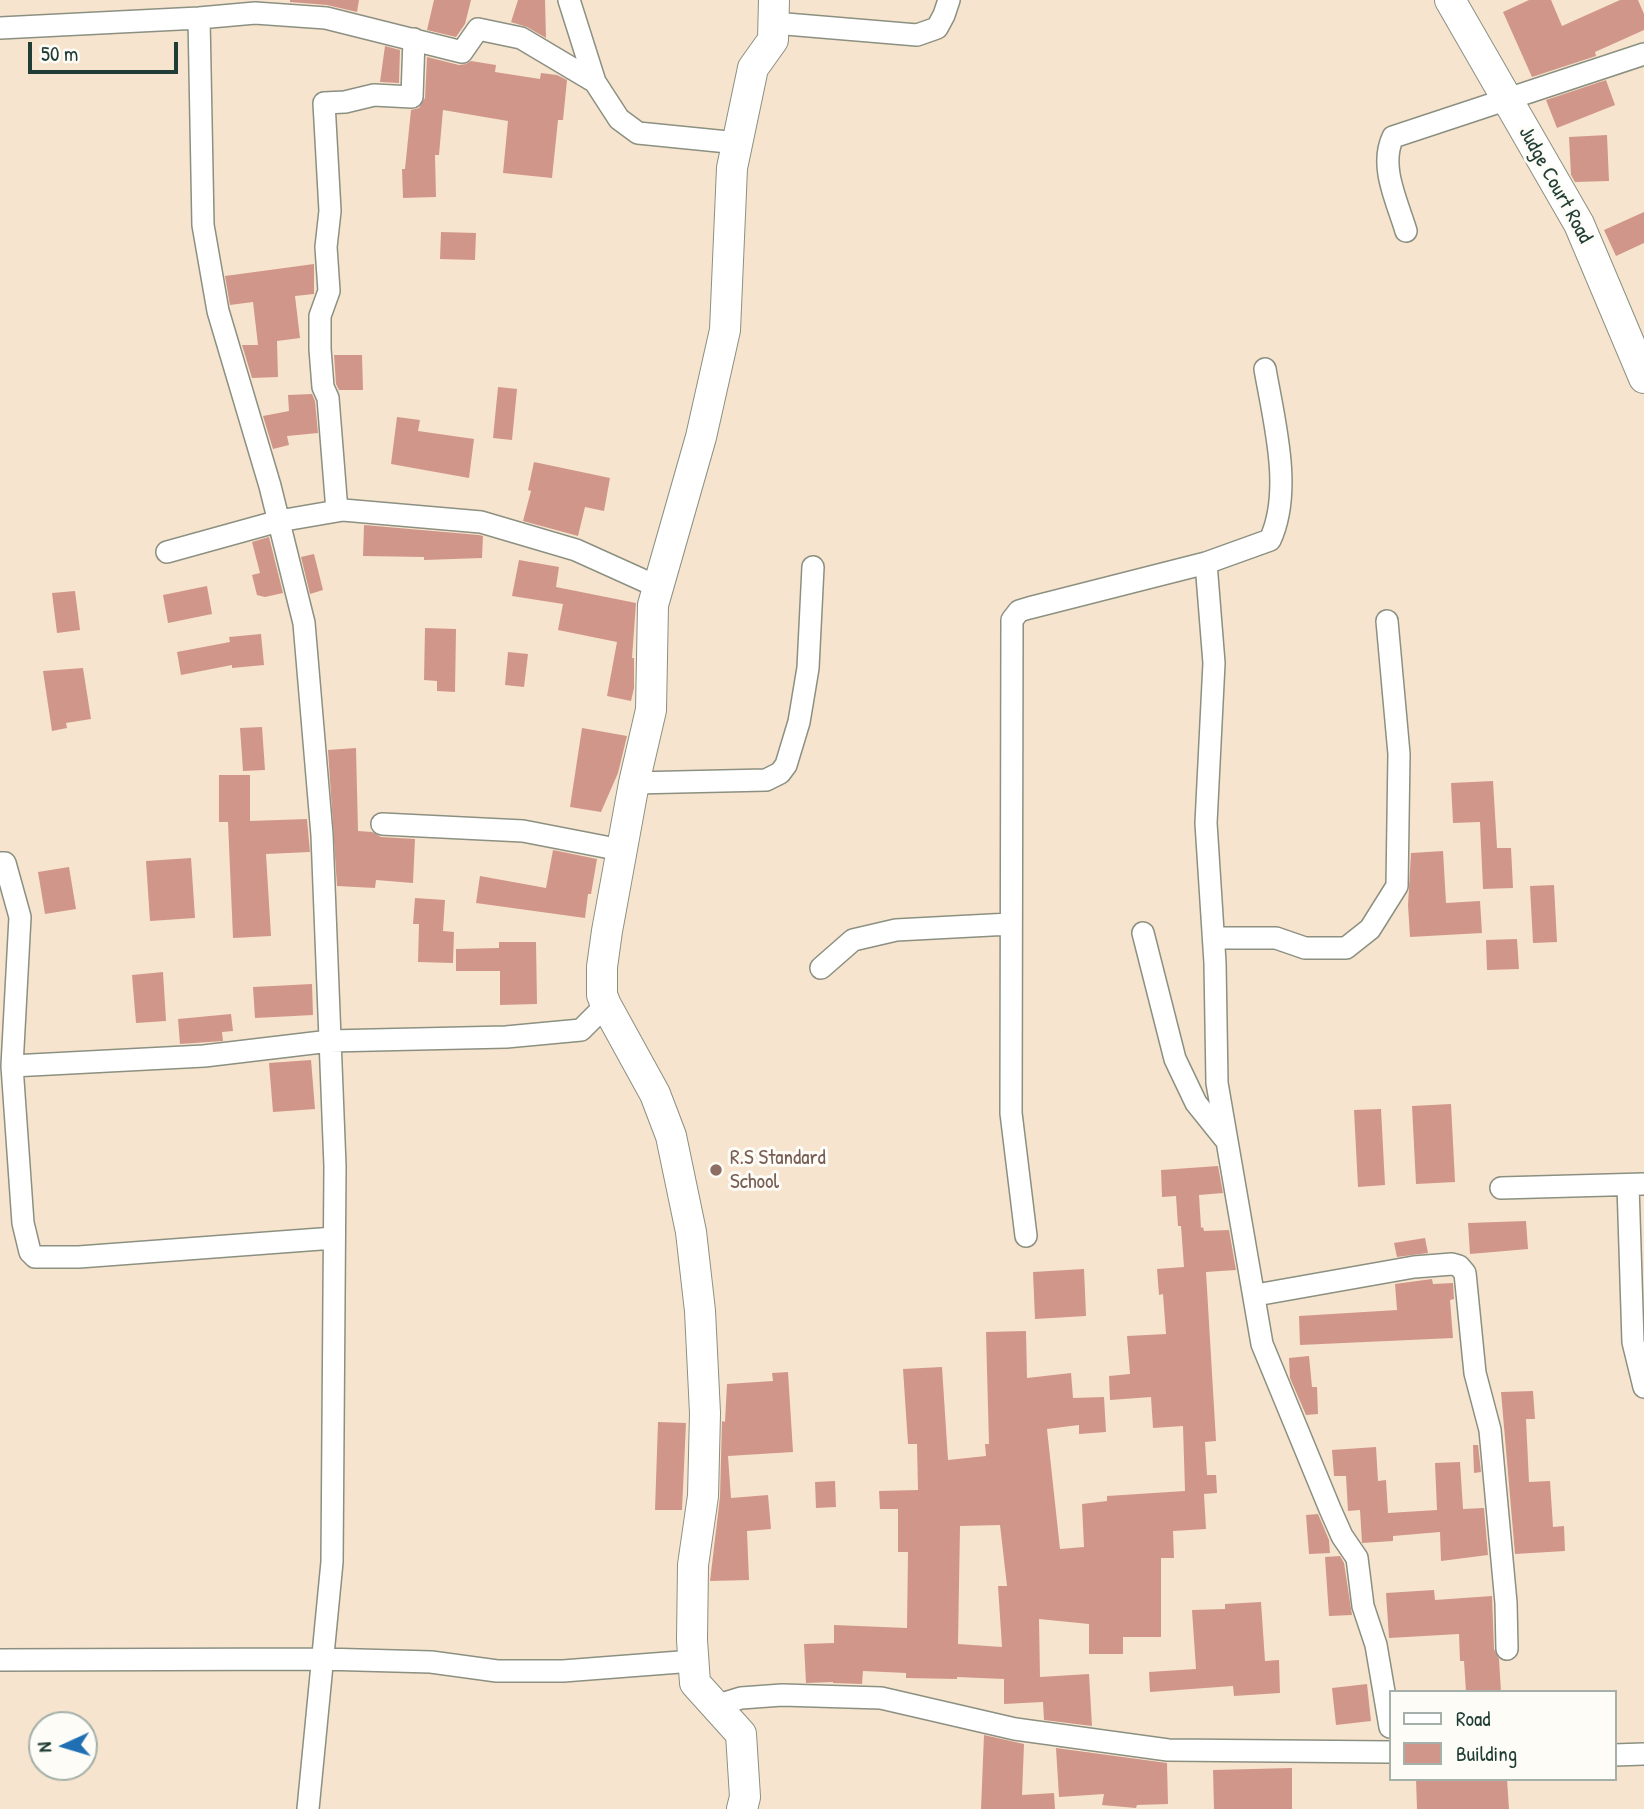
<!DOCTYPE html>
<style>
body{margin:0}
#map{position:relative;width:1644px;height:1809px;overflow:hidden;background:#f7e4ce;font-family:"Patrick Hand",sans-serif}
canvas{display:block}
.legend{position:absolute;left:1389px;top:1690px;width:228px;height:91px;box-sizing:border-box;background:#fdfcf7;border:2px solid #a4b0a9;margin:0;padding:9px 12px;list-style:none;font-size:21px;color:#1f3d34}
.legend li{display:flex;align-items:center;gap:14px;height:35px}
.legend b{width:35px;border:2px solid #a4b0a9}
.north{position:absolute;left:28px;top:1711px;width:70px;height:70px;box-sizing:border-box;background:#fdfcf7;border:2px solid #a4b0a9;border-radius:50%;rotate:266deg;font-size:19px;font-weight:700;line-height:28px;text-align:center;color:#1f3d34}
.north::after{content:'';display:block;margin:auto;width:24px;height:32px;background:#1f6fb2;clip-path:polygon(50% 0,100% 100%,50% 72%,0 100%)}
.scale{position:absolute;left:28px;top:42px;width:150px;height:32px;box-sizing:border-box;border:4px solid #1f3d34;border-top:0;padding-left:9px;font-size:21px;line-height:24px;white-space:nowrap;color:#1f3d34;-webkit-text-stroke:5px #fdfcf7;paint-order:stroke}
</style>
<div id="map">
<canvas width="1644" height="1809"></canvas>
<ul class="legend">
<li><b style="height:9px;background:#fff"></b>Road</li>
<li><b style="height:19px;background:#d1968a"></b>Building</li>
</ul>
<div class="north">N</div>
<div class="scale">50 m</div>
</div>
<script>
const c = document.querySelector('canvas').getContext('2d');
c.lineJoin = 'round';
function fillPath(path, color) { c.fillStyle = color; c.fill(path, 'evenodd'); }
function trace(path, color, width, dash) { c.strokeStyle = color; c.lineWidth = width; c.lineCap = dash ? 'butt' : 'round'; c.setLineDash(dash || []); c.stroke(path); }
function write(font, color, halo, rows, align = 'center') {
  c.font = font + ' "Patrick Hand",sans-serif'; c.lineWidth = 6; c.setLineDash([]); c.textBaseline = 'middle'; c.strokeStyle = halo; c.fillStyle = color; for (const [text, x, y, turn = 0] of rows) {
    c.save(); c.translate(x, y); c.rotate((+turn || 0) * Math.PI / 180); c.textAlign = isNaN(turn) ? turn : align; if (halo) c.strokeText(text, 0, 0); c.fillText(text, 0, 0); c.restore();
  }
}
fillPath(new Path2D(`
 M290,0H359L357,12L327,5L290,2Z
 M434,0H471L465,24L456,37L427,30Z
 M518,0H545L546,38L527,27L511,22Z
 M1529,0H1551L1562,26L1620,0H1638L1644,14V30L1595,52L1596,56L1532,77L1503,12Z
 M385,46L400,50L399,83L380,82Z
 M427,57L459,65L466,64L471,61L496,65L495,72L540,79L541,73L557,75L567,80L563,120H558L552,178L503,173L508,121L443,110L439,155H435L436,197L403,198L402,169H405L411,110L419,108L425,98Z
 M1606,80L1615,105L1557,128L1546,100Z
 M1607,135L1609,181L1575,182L1571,175L1569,137Z
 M1644,212V243L1616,256L1604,230Z
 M441,232L476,233L475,260L440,259Z
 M314,264V294L295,296L300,338L277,341L278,377L252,378L242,345H258L253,302L230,305L225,276Z
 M334,355H362L363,390H339L336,384Z
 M498,387L517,389L512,440L493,438Z
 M312,394L315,401L318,433L287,436L289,445L273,449L263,416L289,411L288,395Z
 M397,417L420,420L418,431L474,439L469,478L391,464Z
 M534,462L610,478L604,511L585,507L578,536L523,521L531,491L528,490Z
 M364,525L479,535L483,536L482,558L424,560V557L363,556Z
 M269,537L283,593L265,597L257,595L252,575L260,573L252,542Z
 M314,554L323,590L310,594L301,557Z
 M519,560L559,567L556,587L636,603L632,658H634V688L631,701L607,696L617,642L558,630L563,604L512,596Z
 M207,586L212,614L168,623L163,595Z
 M75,591L80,630L57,633L52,593Z
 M425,628L456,629L455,692L437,691V681L424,680Z
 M261,634L264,665L232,668V665L181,675L177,652L230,642L229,637Z
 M508,652L528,654L524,687L505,685Z
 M83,668L91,719L66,723L67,728L52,731L43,671Z
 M262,727L265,770L243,771L240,728Z
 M582,728L627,736L618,773L601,812L570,807Z
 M356,748L358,831L372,832L381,837L415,839L413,883L376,880L375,888L337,886L328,750Z
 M219,775H250V821L307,819L310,852L266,854L271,936L233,938L228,822H219Z
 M1493,781L1497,848H1511L1513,888L1483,889L1480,822L1453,823L1451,783Z
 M553,850L597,859L591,894H588L585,918L476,903L480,876L546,888Z
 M1443,851L1446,903L1480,901L1482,933L1410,937L1408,905L1411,853Z
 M191,858L195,918L150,921L146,861Z
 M69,867L76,909L45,914L38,872Z
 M1554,885L1557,942L1533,943L1530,886Z
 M415,898L445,900L443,931L454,932L453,963L418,962L419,924H413Z
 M1517,939L1519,969L1487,970L1486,940Z
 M499,942H536L537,1004L500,1005V971H456V949L499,948Z
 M163,972L166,1021L136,1023L132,975Z
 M312,984L313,1015L255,1018L253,987Z
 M231,1014L233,1031L222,1032L223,1041L180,1044L178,1019Z
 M311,1060L315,1109L273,1112L269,1063Z
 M1451,1104L1455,1182L1416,1184L1412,1106Z
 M1381,1109L1385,1185L1358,1187L1354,1110Z
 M1218,1166L1223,1193L1199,1195L1201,1228L1203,1227L1204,1231L1229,1230L1236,1270L1206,1272L1216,1441L1205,1442L1207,1475H1216L1217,1493L1204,1494L1206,1529L1173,1531L1174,1558H1161V1637H1123V1654H1089V1624L1039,1619L1040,1677L1089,1674L1092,1726L1044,1720L1043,1702L1004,1704V1679L957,1677V1679L906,1678V1673L863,1671L862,1684L833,1683V1682L806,1683L804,1644L834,1643V1625L907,1628L908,1552H898V1509H880L879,1491L918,1490L917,1444H908L903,1369L942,1367L948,1460L986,1456L985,1444H989L986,1332L1026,1331L1027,1378L1071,1373L1073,1398L1104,1397L1106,1432L1079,1434V1425L1047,1429L1060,1549L1084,1547L1082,1504L1107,1501V1496L1185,1491L1183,1426L1153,1428L1151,1397L1110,1400L1109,1376L1130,1374L1127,1336L1166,1334L1163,1294L1159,1295L1157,1269L1184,1267L1181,1226H1178L1176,1196L1162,1197L1161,1170ZM1000,1525L1007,1586H998L1002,1647L958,1644L960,1526Z
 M1526,1221L1528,1249L1470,1254L1468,1223Z
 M1425,1238L1428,1253L1397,1257L1394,1243Z
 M1084,1269L1086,1316L1035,1319L1033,1272Z
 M1432,1279L1433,1284L1453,1283L1454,1299L1450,1300L1453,1338L1300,1345L1299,1316L1397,1310L1395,1284Z
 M1309,1356L1312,1387H1317L1318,1414L1306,1415L1290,1378L1289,1358Z
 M788,1372L793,1452L728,1456L731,1498L768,1495L771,1529L747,1531L749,1580L710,1581L720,1497L722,1421L725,1422L727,1384L773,1381L772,1373Z
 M1533,1391L1535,1419H1526L1529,1482L1550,1481L1553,1527L1564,1526L1565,1551L1515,1554L1501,1392Z
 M658,1422L686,1423L682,1510H655Z
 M1473,1445H1478L1481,1472L1474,1473Z
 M1376,1447L1378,1481L1386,1480L1388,1513L1437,1510L1435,1463L1460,1462L1463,1509L1484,1508L1488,1555L1441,1561L1440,1532L1393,1536V1541L1362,1543L1360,1510L1348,1511L1346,1476H1334L1332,1450Z
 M835,1481L836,1507L816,1508L815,1482Z
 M1318,1514L1329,1540L1330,1553L1309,1554L1306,1515Z
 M1340,1556L1344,1563L1352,1615L1329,1616L1325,1557Z
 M1434,1590L1435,1600L1492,1596L1494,1649L1499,1659L1501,1692H1466L1464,1661H1460L1459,1634L1389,1638L1386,1593Z
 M1261,1602L1265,1661L1279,1660L1280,1693L1234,1696L1233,1686L1150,1692L1149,1672L1196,1669L1192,1610L1225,1609V1604Z
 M1367,1684L1371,1721L1336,1725L1332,1688Z
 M984,1735L1024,1744L1022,1795L1054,1793L1055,1809H981Z
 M1056,1748L1167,1763L1168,1804L1137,1805L1136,1808L1102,1805L1104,1794L1059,1797Z
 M1292,1768V1809H1214L1213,1770Z
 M1416,1779H1507L1509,1809H1417Z`), '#d1968a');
const street = new Path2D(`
 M569,0L595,82L619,119L638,133L738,143
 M199,18L203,225L218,311L270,486L304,623L322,835L335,1166L332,1562L308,1809
 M774,23L917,35L937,28L944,15L949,0
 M0,28L199,18L255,13L326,18L462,52L478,29L521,38L595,82
 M1406,231C1397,201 1379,166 1393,137L1644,54
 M337,511L328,398L323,387L320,349V316L329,291L326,247L330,211L324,103L345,102L374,95L412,97L414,39
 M167,552L279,521L343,510L481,522L576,550L658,587
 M1206,563L1214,663L1206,823L1215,963L1217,1083L1262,1344L1330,1509L1342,1536L1357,1558L1363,1606L1376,1645L1390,1727
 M634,783L766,780L780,773L786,765L799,722L808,668L813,567
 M382,824L523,831L621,850
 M0,863H5L20,917L12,1066L23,1223L30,1252L35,1257H79L334,1238
 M1143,933L1175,1059L1196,1103L1225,1139
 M1214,938H1276L1305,948H1346L1370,929L1397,886L1399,754L1387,621
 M821,968L853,940L896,930L1010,924
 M12,1066L204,1056L330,1041L506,1037L581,1030L606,1005
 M1628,1185L1633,1342L1644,1387
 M1501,1188L1644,1184
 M1026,1236L1011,1113L1012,620L1019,611L1029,608L1206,563L1270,540C1293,491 1274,421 1265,369
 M1256,1295L1414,1267L1452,1264L1459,1266L1465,1273L1475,1373L1490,1430L1506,1603L1507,1649
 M0,1660L323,1659L431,1662L497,1671H563L693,1661
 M715,1706L741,1698L782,1695L881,1698L1015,1729L1168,1750L1390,1752
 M1614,1755L1644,1754`);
const secondary = new Path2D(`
 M1450,0L1579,224L1644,378
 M742,1809L745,1797L741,1734L695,1683L692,1640L693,1565L703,1496L705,1413L700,1311L691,1232L671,1136L655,1094L606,1005L602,995V967L607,931L634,783L651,710L653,605L701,437L725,330L732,168L753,68L773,40L774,0`);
trace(street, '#8b9081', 24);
trace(secondary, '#8b9081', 32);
trace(street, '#fff', 21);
trace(secondary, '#fff', 30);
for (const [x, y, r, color] of [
 [716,1170,7,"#8d6e63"]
]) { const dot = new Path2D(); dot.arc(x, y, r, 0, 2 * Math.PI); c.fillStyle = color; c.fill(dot); trace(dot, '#fdfcf7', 2.5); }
write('21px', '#1f3d34', '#fdfcf7', [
 ["Judge Court Road",1555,185,61]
]);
write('21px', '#785e54', '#fdfcf7', [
 ["R.S Standard",730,1158],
 ["School",730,1182]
], 'left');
</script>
